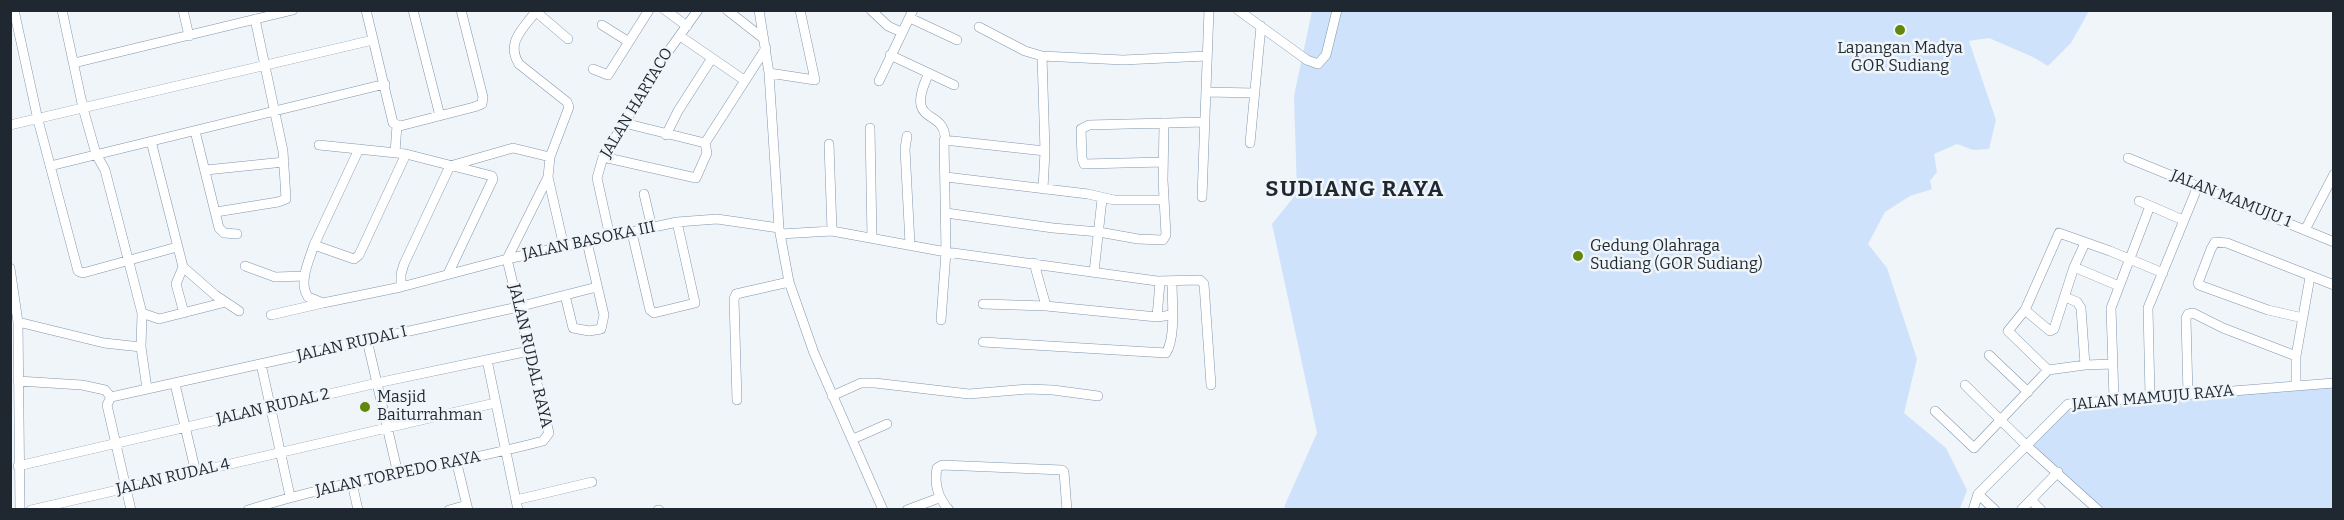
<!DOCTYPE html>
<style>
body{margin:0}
#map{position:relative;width:2344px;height:520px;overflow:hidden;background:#f0f5fa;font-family:Bitter,serif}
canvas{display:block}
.frame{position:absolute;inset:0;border:12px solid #1f2831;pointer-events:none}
</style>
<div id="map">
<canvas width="2344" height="520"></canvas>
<div class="frame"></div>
</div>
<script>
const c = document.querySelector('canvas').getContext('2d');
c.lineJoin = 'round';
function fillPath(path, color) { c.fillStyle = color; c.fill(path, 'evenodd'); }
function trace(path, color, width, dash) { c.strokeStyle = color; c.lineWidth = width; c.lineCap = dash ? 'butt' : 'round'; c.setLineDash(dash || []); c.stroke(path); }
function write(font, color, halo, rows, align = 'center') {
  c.font = font + ' Bitter,serif'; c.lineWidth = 5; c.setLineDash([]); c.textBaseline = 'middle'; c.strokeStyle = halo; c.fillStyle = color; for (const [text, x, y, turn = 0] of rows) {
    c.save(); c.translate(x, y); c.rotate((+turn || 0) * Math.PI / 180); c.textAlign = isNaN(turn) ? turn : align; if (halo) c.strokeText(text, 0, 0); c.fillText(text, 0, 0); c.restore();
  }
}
fillPath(new Path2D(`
 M1312,11H2089L2071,43L2048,66L2033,57L1989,38L1969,41L1996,120L1989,149L1973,150L1957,144L1934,154L1937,172L1930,181L1932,189L1910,196L1885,212L1868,244L1887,268L1917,359L1904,413L1946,448L1967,490L1960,509H1288L1284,507L1317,433L1272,224L1297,193L1294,96Z
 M2333,383V509H2098L2027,446L2064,406Z`), '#cee3fb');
const minor = new Path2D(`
 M14,10L38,120L78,271L83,273L177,247
 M62,10L83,108L96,154L105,170L142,313L141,347L147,389
 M183,10L189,36
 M366,10L393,123L400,126L474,107L482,104L483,97L461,10
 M413,10L440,116
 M534,10L568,39
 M537,10C524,28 505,42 519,64L567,102L569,107L550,157L548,177L564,247
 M665,10L687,26
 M727,10L764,39
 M759,10L769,73L779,228L789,282L814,353L883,510
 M871,10L888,26L901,32
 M1238,10L1307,60L1318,64L1326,55L1337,10
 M910,18L957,40
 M602,25L629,42
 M979,27L1025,51L1042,56
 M680,36L744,80
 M890,55L954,85
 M74,63L293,10
 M593,69L608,75L649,10
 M769,73L815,80L800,10
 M929,73C904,126 942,108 945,136
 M879,81L913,10
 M1207,92L1254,93
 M624,123L705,143
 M10,125L373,40
 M870,128L872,238
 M195,131L219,228L224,233L237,234
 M666,135L678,111L712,58
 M907,136L905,149L910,244
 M151,141L183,267L215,295L239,311
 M1250,143L1261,26
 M829,144L832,231
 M319,145L406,154L492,176L493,179L448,274
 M359,149L314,245L354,259L359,255L406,154
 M395,153L397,125
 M603,157L696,178L707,153L705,143L766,48
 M2128,158L2334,242
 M1163,162L1084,164L1082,158L1081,129L1089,125L1205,122
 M50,166L385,84
 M206,170L284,162
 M946,177L1088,194L1114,200H1164
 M1043,189L1045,151
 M644,194L652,228
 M1202,197L1209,10
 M2139,201L2183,220
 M216,212L278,202L286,199L283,151L255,19
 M946,213L1053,228L1099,232L1138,239L1163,240L1166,235L1163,180L1164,123
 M2305,230L2334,174
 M632,233L650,310L654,313L695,303L677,222
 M780,234L832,231L946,252L1157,281L1200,280L1204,284L1211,385
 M610,237L597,178L603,157L670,49L698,10
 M314,245C309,261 298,282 308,297L323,303L401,287L507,259L677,222L717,219L779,228
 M1034,263L1046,306
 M245,266L275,277L305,276
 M183,267L176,284L184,313
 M2074,267L2119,286
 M10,268L18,322L20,510
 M1094,272L1102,199
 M401,287V274L404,264L450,166L513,148L550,157
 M565,295L573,328L589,331L601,329L604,315L587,242
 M2065,297L2077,302L2081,308L2085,365
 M983,304L1046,306L1157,317L1172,315
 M2025,310L2050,331L2054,329L2074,267L2085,243
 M142,313L159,319L226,302
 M271,315L323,303
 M1157,317L1160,282
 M2303,318L2268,310L2199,285L2198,283L2211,249L2215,242L2227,243L2334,285
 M941,320L946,252L944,140L1045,151L1042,56L1123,60L1207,56
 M18,322L104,343L141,347
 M367,340L398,474
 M983,342L1166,353C1176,338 1172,300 1172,282
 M1989,355L2028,392
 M2296,356V386
 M487,360L518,510
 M261,364L290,496
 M2048,370L2008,331L2025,310L2059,233L2110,251L2163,273
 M18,381L82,385L105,390L111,397
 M175,384L196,473
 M1965,385L2027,446L2098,510
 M2188,395L2186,318L2188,314L2193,313L2223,328L2296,356L2310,277
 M832,396L861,383H875L969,394L1028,389L1053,390L1098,396
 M2150,396L2148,308L2198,186
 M2114,399L2111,308L2150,206
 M737,400L734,299L736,294L789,282
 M1935,411L1974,448L2048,370L2085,365L2113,364
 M853,439L887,424
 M456,460L468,510
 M18,466L377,383L529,351
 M352,483L358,510
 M1978,494L1995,510
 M516,500L592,482
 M2031,500L2041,510
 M31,510L495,403
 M131,510L107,405L111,397L518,307L597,287
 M248,510C345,479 446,467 543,441L549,433L507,259L548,177
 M449,510L467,505
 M658,510H659
 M907,510L939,498
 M949,510C938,498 934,484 937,468L942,465L1062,470L1064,472L1067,510
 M1973,510L1978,494L2068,404L2334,383
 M2021,510L2058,472`);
trace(minor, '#8096ad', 10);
trace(minor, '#fff', 9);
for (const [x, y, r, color] of [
 [1900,30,6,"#61870d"],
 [1578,256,6,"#61870d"],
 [365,407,6,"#61870d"]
]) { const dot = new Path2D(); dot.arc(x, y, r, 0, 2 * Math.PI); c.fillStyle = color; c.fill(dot); trace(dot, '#f0f5fa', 2); }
write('16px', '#1f2831', '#f0f5fa', [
 ["Lapangan Madya",1900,49,"center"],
 ["GOR Sudiang",1900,67,"center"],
 ["Gedung Olahraga",1590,247],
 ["Sudiang (GOR Sudiang)",1590,265],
 ["Masjid",377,398],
 ["Baiturrahman",377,416]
], 'left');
write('16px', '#1f2831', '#f0f5fa', [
 ["JALAN HARTACO",637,103,-59],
 ["JALAN MAMUJU 1",2231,199,22],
 ["JALAN BASOKA III",589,241,-12],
 ["JALAN RUDAL I",352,344,-13],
 ["JALAN RUDAL RAYA",530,356,77],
 ["JALAN MAMUJU RAYA",2153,398,-5],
 ["JALAN RUDAL 2",273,407,-13],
 ["JALAN TORPEDO RAYA",398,474,-12],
 ["JALAN RUDAL 4",173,477,-13]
]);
c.letterSpacing = '1.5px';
write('bold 22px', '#1f2831', '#f0f5fa', [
 ["SUDIANG RAYA",1355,190]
]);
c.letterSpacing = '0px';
</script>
